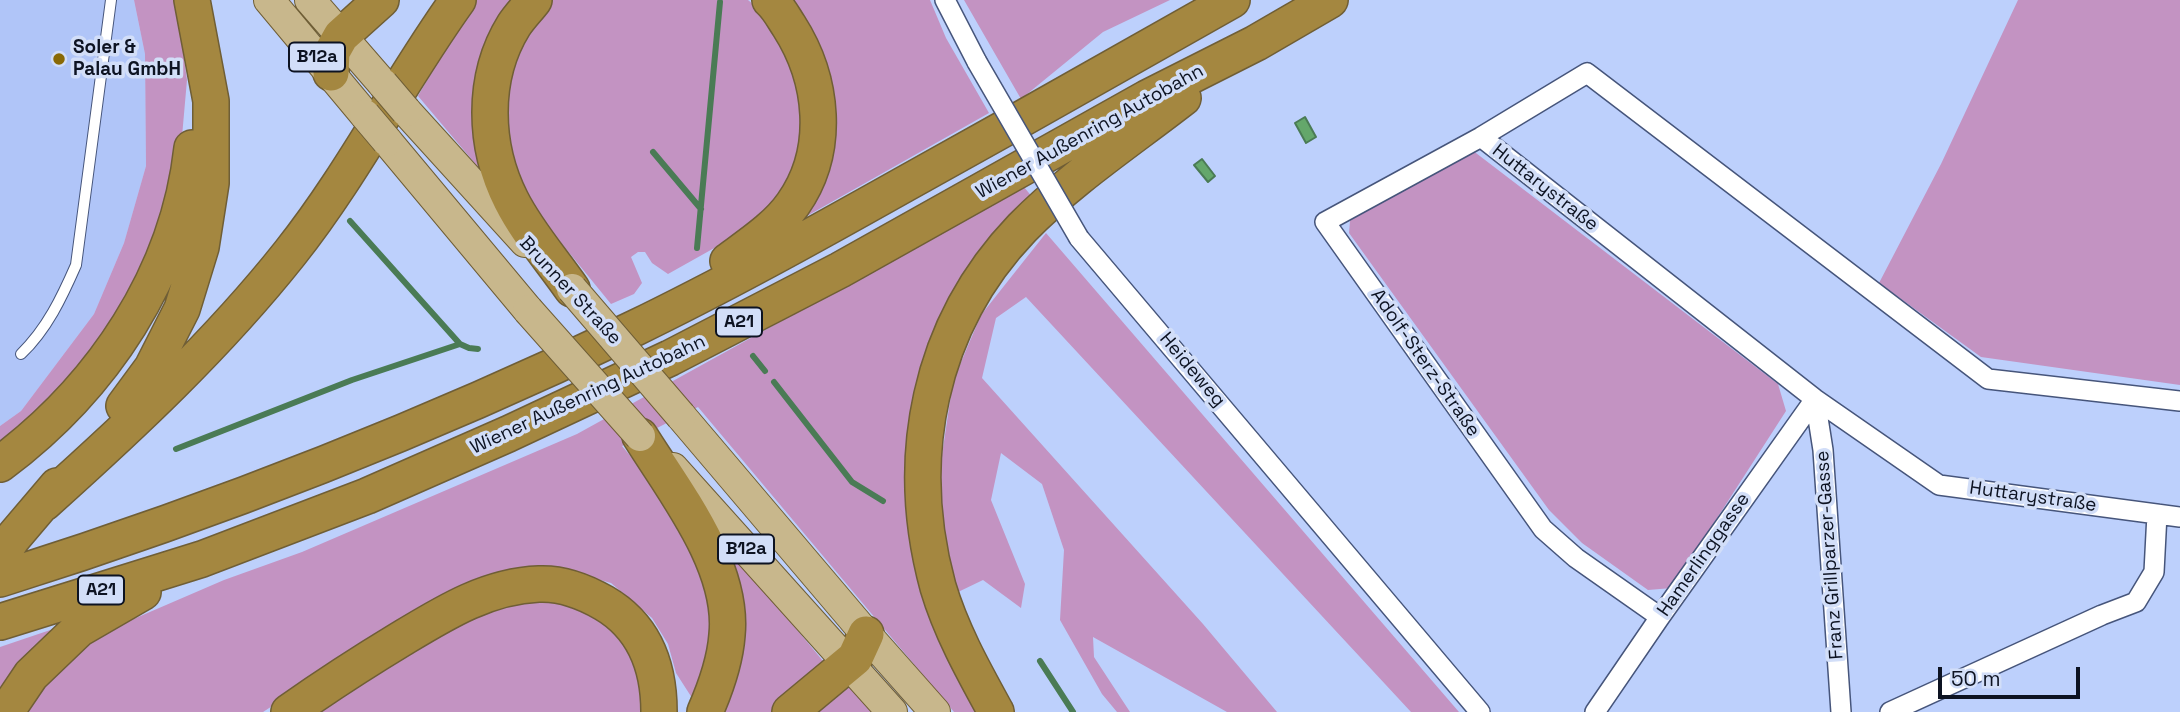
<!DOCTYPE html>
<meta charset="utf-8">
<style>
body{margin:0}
#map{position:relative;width:2180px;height:712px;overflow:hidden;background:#bdd0fc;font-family:"Space Grotesk",sans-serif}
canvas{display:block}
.scale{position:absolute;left:1938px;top:667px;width:142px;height:32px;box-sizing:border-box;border:4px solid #0d1322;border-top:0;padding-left:9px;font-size:21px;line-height:24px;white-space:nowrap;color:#0d1322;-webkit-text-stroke:5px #d2def8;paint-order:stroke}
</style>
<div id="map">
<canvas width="2180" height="712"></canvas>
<div class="scale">50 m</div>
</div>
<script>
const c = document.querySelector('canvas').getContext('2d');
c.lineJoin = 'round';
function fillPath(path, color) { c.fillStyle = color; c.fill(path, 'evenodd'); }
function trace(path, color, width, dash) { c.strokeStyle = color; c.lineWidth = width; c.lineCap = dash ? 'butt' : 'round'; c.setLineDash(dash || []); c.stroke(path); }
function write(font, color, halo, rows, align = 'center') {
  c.font = font + ' "Space Grotesk",sans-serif'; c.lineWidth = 7; c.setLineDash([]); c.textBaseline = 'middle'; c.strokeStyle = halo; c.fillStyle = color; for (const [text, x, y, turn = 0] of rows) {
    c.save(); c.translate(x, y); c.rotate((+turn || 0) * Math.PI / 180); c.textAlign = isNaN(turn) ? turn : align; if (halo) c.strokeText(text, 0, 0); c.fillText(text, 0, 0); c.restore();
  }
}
fillPath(new Path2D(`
 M0,0H134L145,54L146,166L124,243L94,314L21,411L0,426Z`), '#b0c5f8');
fillPath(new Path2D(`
 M134,0H176L187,80L180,159L150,258L87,363L0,453V426L21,411L94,314L124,243L146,166L145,54Z
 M477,0H522L484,174L418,96L457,28Z
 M552,0H748L773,21L798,67L808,123L798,175L766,219L668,274L652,263L645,252H638L631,257L642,283L634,294L611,304L518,190L502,134L501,75L544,7Z
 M782,0H930L946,38L989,113L798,221L825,164Z
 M964,0H1170L1103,32L1021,99Z
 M2018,0H2180V385L1981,357L1879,283L1941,164Z
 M1472,150L1778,384L1786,411L1672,588L1648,590L1582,543L1549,510L1349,233L1351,209Z
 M1024,187L1033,198L913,463L989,712H954L698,407L622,446L658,489L694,545L715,605L713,662L694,701L676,673L668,644L652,618L611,583L554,567L346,658L263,712H17L61,659L115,627L224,580L302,552L577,434Z
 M1046,233L1459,712H1411L1026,297L996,318L982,378L1203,624L1277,712H1227L1093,637L1094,657L1130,712H1117L1102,694L1060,620L1064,550L1042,484L1001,453L991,500L1025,584L1021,608L983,580L956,593L941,542L939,475L953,381L981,315Z
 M725,543L828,667L773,712H716Z
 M577,598L637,647L651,712H307L499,600Z
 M71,623L0,705V647Z
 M850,685L876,712H807Z`), '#c393c2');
const water = new Path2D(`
 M1305,117L1316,137L1306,143L1295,123Z
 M1202,159L1215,176L1208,182L1194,165Z`);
fillPath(water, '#64a76b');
trace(water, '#4a7b55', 2);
trace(new Path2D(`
 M653,152L701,209
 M350,221L460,344L469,348L478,349
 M697,248L720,2
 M753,356L765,371
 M774,382L852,482L883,501
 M176,449L352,380L460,344
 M1040,661L1073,712`), '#4a7b55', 6);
const lane = new Path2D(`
 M21,354C47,329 62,297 76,265L111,0`);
const street = new Path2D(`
 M945,0L977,62
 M1481,137L1815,399L1939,485L2180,517
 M1079,238L1480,712
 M1815,399L1823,450L1841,712
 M1660,617L1576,558L1543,529L1325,222L1481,137L1587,73L1988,379L2180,401
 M1595,712L1660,617L1815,399
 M1890,712L2102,615L2136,602L2154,572L2157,514`);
const primary = new Path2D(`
 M269,0L365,115
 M310,0L383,84
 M406,111L525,242
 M387,141L528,310
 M681,416L866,634L935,712
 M673,468L892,712`);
const highway = new Path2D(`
 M534,0C528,8 520,16 514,25C481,78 484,147 511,200C527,232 552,260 572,289
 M331,73L332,52L341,36L381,0
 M728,261C751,244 777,227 793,204C831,150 823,79 789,26C783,17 778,7 770,0
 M124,406L152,368L182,309L201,247L211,183V101L192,0
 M640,436C675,492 734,566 727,635C725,662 716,687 705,712
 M0,464C102,388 178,275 192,148
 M44,503C131,425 217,345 290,253C353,174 399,82 458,0
 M0,557L12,539L57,486
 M0,579C216,511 427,428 631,330C724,285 814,235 903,185C1013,124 1123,62 1232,0
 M0,622L202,559L367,496L508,434L670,358L840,270L1147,98L1256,43L1330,0
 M6,712L31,675L79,629L143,592
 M289,712C326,686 363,662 401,639C444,613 487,586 539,584C561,583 585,592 604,603C645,627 659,667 659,712
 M790,712L855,658L866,634
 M996,712C974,672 951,631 938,587C903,459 928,326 1022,228C1070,179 1129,140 1183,98`);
trace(lane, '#46557b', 12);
trace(street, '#46557b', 22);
trace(primary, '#6f5e36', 32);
trace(highway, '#6f5e36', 38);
trace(lane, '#fff', 10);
trace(street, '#fff', 19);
trace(primary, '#c8b78c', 30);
trace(highway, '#a48740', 35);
const streetBridge = new Path2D(`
 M977,62L1079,238`);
const primaryBridge = new Path2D(`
 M383,84L406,111
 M365,115L387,141
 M572,289L681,416
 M528,310L640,436`);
trace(streetBridge, '#46557b', 22, []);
trace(primaryBridge, '#6f5e36', 32, []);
trace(streetBridge, '#fff', 19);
trace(primaryBridge, '#c8b78c', 30);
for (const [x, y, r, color] of [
 [59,59,7,"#896906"]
]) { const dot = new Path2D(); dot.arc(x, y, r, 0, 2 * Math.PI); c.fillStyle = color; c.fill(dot); trace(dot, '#d2def8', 2.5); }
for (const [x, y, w] of [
 [317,57,56],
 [739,322,46],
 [746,549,56],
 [101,590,46]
]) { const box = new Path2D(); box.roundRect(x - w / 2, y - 14.5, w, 29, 5); c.fillStyle = '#d2def8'; c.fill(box); trace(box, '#0d1322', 2); }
write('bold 18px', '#0d1322', null, [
 ["B12a",317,57],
 ["A21",739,322],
 ["B12a",746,549],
 ["A21",101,590]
]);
write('bold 19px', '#0d1322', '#d2def8', [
 ["Soler &",73,48],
 ["Palau GmbH",73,70]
], 'left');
write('19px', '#0d1322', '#d2def8', [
 ["Wiener Außenring Autobahn",1090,132,-29],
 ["Huttarystraße",1545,188,38],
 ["Brunner Straße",570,291,47],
 ["Adolf-Sterz-Straße",1425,363,55],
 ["Heideweg",1192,370,50],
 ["Wiener Außenring Autobahn",588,395,-25],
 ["Huttarystraße",2033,497,8],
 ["Hamerlinggasse",1704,555,-55],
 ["Franz Grillparzer-Gasse",1830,555,-94]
]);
</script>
